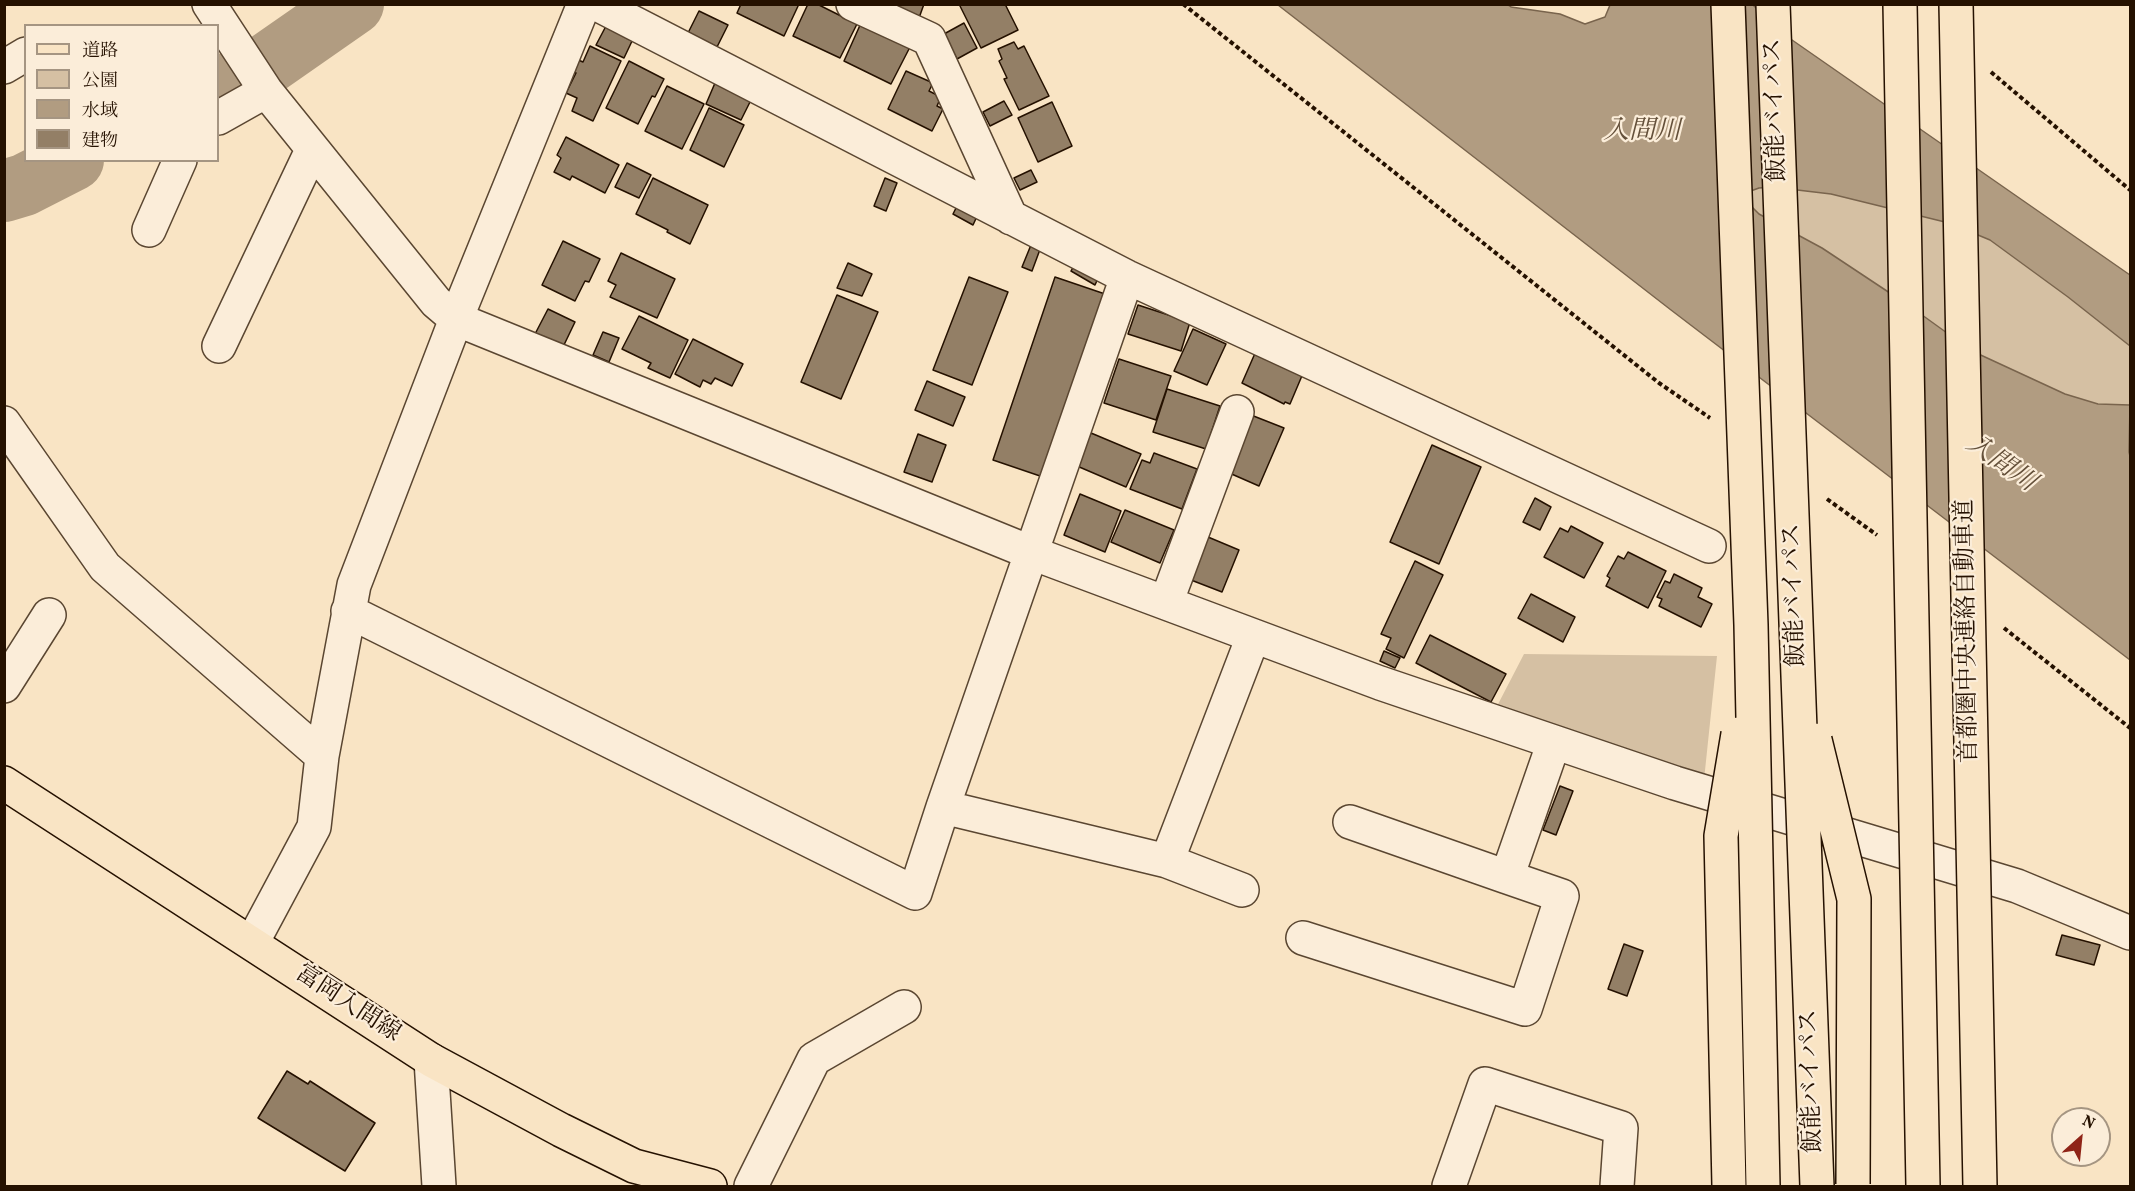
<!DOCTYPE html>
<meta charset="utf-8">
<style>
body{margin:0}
#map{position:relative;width:2135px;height:1191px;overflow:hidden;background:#f9e4c4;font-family:Vollkorn,"Noto Serif JP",serif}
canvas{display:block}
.frame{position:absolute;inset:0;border:6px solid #251100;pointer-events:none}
.legend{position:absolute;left:24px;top:24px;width:195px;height:138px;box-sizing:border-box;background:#fbedd9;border:2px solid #a59582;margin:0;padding:8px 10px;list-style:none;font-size:18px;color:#251100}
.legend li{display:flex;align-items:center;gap:12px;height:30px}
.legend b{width:30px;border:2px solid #a59582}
.north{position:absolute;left:2051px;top:1107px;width:60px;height:60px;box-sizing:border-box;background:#fbedd9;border:2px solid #a59582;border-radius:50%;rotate:27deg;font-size:16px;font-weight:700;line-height:24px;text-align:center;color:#251100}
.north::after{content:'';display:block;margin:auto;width:21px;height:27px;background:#8f2418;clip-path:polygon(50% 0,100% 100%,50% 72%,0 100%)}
</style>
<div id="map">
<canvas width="2135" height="1191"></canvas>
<div class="frame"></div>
<ul class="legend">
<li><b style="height:8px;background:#f9e4c4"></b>道路</li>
<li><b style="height:16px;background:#d5c0a3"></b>公園</li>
<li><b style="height:16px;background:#b19c81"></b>水域</li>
<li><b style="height:16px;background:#937f66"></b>建物</li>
</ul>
<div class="north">N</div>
</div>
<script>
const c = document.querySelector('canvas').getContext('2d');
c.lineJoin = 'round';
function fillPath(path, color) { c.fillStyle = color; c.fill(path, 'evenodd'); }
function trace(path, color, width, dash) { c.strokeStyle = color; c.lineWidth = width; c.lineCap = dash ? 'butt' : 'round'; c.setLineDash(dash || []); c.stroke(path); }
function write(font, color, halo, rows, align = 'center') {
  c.font = font + ' Vollkorn,"Noto Serif JP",serif'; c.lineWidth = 4.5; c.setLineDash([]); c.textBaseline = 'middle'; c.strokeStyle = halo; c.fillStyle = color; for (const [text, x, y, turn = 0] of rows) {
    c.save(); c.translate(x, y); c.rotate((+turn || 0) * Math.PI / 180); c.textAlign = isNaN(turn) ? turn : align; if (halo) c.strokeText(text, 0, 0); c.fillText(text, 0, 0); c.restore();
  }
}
fillPath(new Path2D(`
 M1759,188H1783L1831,194L1949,223L1990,240L2068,297L2130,346V405L2098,404L2065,394L1972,351L1911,307L1822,248L1759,214L1746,201L1748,192Z
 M1524,654L1717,656L1704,780L1495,710Z`), '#d5c0a3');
const water = new Path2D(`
 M1278,5H1508L1511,7L1560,14L1585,24L1605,17L1610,5H1753L1782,33L2130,275V346L2068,297L1990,240L1949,223L1831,194L1772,187L1759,188L1748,192L1746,201L1759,214L1822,248L1911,307L1972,351L2065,394L2098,404L2130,405L2129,452L2130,456V660L1671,310Z`);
fillPath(water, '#b19c81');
trace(water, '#79644d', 1.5);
trace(new Path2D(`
 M218,89L267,64L353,4
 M4,191L24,185L73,160`), '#b19c81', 62);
const building = new Path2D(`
 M741,4H799L784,36L737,13Z
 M808,4H817L857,24L840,58L793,36Z
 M891,4H924L919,18Z
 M959,4H1005L1018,30L981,48Z
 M699,11L728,25L717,47L688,33Z
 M861,23L910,47L891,84L844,61Z
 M964,23L977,48L957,59L944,34Z
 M606,26L633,39L624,58L596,45Z
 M1014,42L1018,49L1024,46L1049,96L1019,110L1004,79L1007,78L999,61L1002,59L998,49Z
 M590,46L621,61L593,121L572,111L577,98L566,93L576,73L571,71L576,59L583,62Z
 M629,61L664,79L655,97L652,96L638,124L606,108Z
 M906,71L933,83L929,91L941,97L937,106L943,109L932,131L888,109Z
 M715,83L751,100L741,120L706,104Z
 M667,86L704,104L682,149L645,131Z
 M1004,101L1012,115L990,126L983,112Z
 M1052,102L1072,146L1038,162L1018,118Z
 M709,108L744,125L724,167L690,150Z
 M566,137L619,165L605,193L572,176L570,180L554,172L561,158L557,155Z
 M627,163L651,175L639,198L615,187Z
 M1031,170L1037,182L1020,190L1014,178Z
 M653,178L708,205L690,244L667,232L668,230L636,214Z
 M885,178L897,183L886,211L874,206Z
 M959,202L979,212L973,225L953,214Z
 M1033,240L1042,244L1032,271L1022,267Z
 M563,241L600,259L589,282L585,281L575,301L542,285Z
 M621,253L675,279L657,318L610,297L616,285L608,281Z
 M1076,262L1099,276L1095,285L1071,271Z
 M848,263L872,274L862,296L837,288Z
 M969,277L1008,292L972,385L933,370Z
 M1055,277L1105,294L1043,477L993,460Z
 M837,295L878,312L841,399L801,382Z
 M1138,305L1190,322L1181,351L1128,334Z
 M548,309L575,322L563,347L535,334Z
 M639,316L688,340L670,378L648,368L651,363L622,349Z
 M1193,329L1226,344L1207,385L1174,371Z
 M603,332L619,338L609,362L593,355Z
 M693,339L743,364L732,386L715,378L711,384L703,380L700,387L675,374Z
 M1256,351L1304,371L1290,404L1285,402L1284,404L1242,383Z
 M1119,359L1171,376L1156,420L1104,403Z
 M927,381L965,397L953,426L915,410Z
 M1167,389L1220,406L1206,449L1153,432Z
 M1251,415L1284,428L1259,486L1227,472Z
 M1091,433L1141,454L1126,487L1077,466Z
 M918,434L946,445L932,482L904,472Z
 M1432,445L1481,467L1439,564L1390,542Z
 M1154,453L1197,469L1182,509L1130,489L1142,460L1150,463Z
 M1080,494L1121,511L1105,552L1064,535Z
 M1535,498L1551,507L1540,530L1523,522Z
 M1125,510L1174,530L1160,563L1111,542Z
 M1571,526L1603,543L1584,578L1544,557L1560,528L1568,532Z
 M1208,537L1239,550L1222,592L1191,580Z
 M1628,552L1666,571L1648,608L1606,586L1610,578L1607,576L1618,556L1624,559Z
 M1415,561L1443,575L1404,658L1386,649L1391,638L1381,634Z
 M1674,574L1702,588L1698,597L1712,604L1701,627L1659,606L1662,599L1657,597L1665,581L1670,583Z
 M1531,594L1575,617L1563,642L1518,618Z
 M1430,635L1506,674L1491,702L1416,663Z
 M1384,651L1400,658L1395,668L1380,661Z
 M1560,786L1573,791L1556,835L1543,830Z
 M2062,935L2100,945L2094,965L2056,955Z
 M1624,944L1643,951L1627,996L1608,989Z
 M287,1071L308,1084L310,1081L375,1123L345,1171L258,1118Z`);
fillPath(building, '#937f66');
trace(building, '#251100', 1.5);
const minor = new Path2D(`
 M209,4L266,91L436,302L456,319L1032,553L1380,683L1675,783L2017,886L2130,933
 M597,4L1127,277L1709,546
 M853,4L929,39L1011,218
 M4,67L26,54
 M218,118L266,91
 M149,230L180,160
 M219,346L312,150
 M4,423L105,567L322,756
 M1166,603L1237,412
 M348,611L915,893L943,807L1127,277
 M4,686L49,615
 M943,807L1167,861L1242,890
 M1350,822L1507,877
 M1167,861L1253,637
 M1303,938L1525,1009L1562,896L1507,877L1554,742
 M252,943L314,827L322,756L354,585L456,319L584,4
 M431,1060L439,1186
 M751,1186L814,1059L904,1007
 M1449,1186L1485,1084L1621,1128L1617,1186`);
const major = new Path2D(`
 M4,783L431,1060L561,1130L634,1166L710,1186`);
trace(minor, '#5a4631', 36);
trace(major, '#251100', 36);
trace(new Path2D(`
 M1183,4L1659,383L1710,418
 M1991,72L2130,190
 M1827,499L1877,535
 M2004,628L2130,728`), '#251100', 4, [4.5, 3]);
trace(minor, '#fbedd9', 33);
trace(major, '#f9e4c4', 33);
const highwayBridge = new Path2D(`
 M1728,4L1751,625L1763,1186
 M1773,4L1817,1186
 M1900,4L1923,1186
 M1956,4L1980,1186
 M1815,740L1854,899L1853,1184
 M1729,1186L1721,836L1738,734`);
trace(highwayBridge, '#251100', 36, []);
trace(highwayBridge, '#f9e4c4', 33);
write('24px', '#251100', '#fbedd9', [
 ["飯能バイパス",1777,110,-92],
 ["飯能バイパス",1796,595,-92],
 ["首都圏中央連絡自動車道",1969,631,-91],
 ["富岡入間線",347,1005,33],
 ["飯能バイパス",1813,1081,-92]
]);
write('italic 26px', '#64503a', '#fbedd9', [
 ["入間川",1642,133],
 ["入間川",2000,465,35]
]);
</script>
